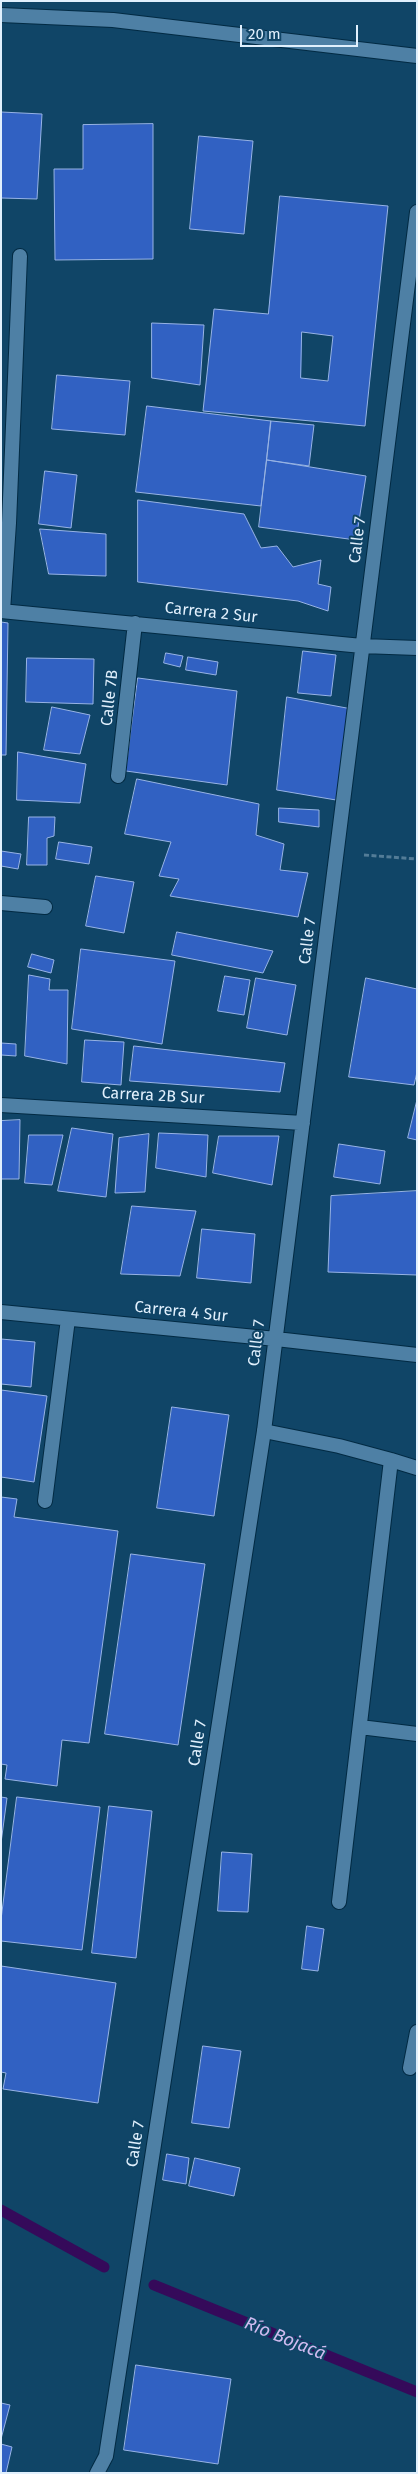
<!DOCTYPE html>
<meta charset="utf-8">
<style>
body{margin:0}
#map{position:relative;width:418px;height:2474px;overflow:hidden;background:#104567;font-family:"Fira Sans",sans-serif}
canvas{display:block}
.frame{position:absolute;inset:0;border:2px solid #e1f0fd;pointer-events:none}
.scale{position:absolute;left:240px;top:25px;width:118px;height:22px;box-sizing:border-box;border:2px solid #e1f0fd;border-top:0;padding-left:6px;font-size:15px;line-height:18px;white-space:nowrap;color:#e1f0fd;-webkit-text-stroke:4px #104567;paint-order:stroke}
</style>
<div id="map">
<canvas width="418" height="2474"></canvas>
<div class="frame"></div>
<div class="scale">20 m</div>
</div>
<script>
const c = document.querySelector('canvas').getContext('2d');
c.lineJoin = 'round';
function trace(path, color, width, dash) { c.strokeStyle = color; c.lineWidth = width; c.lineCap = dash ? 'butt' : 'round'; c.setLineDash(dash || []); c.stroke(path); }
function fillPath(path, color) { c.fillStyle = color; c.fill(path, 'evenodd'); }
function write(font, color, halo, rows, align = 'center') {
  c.font = font + ' "Fira Sans",sans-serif'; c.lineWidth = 4; c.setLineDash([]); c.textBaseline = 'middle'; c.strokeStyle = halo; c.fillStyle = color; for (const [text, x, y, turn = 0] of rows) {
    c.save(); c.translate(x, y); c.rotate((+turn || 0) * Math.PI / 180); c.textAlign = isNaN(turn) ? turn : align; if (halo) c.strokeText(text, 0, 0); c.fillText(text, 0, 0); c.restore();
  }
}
trace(new Path2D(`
 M1,2210L104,2267
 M154,2285L417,2392`), '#350a5a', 11);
const building = new Path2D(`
 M1,112L42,114L37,199L1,198Z
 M153,124V259L55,260L54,169H83V125Z
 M199,136L253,141L244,234L190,229Z
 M280,196L388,206L365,426L203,411L214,309L268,314Z
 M152,323L204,325L200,385L152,378Z
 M302,332L333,336L328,381L301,378Z
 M57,375L130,381L125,435L52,429Z
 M147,406L271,421L261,506L136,492Z
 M271,421L314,425L309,466L267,460Z
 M267,460L366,476L356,540L259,527Z
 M45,471L77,475L71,528L39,524Z
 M138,500L244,514L261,548L277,546L293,567L321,560L318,584L331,587L328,611L298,601L138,582Z
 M40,529L106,534V576L49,574Z
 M1,622L8,623L6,755H1Z
 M303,651L336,655L331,696L298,693Z
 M166,653L183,656L180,667L164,663Z
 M188,657L218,662L216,675L186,670Z
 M27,658L94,659L93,704L26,702Z
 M138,678L237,691L227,785L126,771Z
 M287,697L352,709L336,800L277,790Z
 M52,707L90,715L80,754L44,750Z
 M18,752L86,764L80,803L17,800Z
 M137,779L259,804L256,835L284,844L280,870L308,873L298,917L170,896L179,879L159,876L171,842L125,834Z
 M279,808L319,810V827L279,822Z
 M29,817H55L54,836L47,838V865H27Z
 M59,842L92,847L89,864L56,859Z
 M1,851L21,854L18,869L1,866Z
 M96,876L134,882L124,933L86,926Z
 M177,932L273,951L263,973L172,955Z
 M81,949L175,961L162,1044L72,1029Z
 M32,954L54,960L51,973L28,967Z
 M29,975L50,979L49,990H68L67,1064L25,1056Z
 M225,976L250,980L244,1015L218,1011Z
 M256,978L296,985L287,1035L247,1028Z
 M366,978L417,989V1072L414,1085L349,1077Z
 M85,1040L124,1042L121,1085L82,1082Z
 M1,1043L16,1044V1056L1,1055Z
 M134,1046L285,1063L280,1092L130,1081Z
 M417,1100V1140L408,1138Z
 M20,1120L19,1179H1V1121Z
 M72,1128L113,1134L106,1197L58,1191Z
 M159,1133L208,1135L206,1177L156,1168Z
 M149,1134L145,1192L115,1193L119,1138Z
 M29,1135H63L52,1185L25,1183Z
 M219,1136H279L272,1185L213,1173Z
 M339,1144L385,1151L380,1184L334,1177Z
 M417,1191V1275L328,1272L331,1196Z
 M132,1206L196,1211L180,1276L121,1274Z
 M202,1229L255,1234L251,1283L197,1278Z
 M1,1339L35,1342L31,1387L1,1384Z
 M1,1390L47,1396L34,1482L1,1477Z
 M172,1407L229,1415L214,1516L157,1508Z
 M1,1497L17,1499L14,1517L118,1531L89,1743L62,1740L57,1786L5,1779L7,1765L1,1764Z
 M131,1554L205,1564L178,1745L105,1734Z
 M1,1797L7,1798L1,1843Z
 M17,1797L100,1807L82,1950L1,1941V1920Z
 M109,1806L152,1811L136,1958L92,1953Z
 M222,1852L252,1854L248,1912L218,1911Z
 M307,1926L324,1929L318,1971L302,1969Z
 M1,1966L116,1983L98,2103L3,2089L6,2073L1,2072Z
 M203,2046L241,2051L229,2128L192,2123Z
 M167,2154L189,2158L186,2184L163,2180Z
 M195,2158L240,2168L234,2196L189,2186Z
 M136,2365L231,2379L218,2464L124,2450Z
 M1,2403L10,2405L1,2439Z
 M1,2444L12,2447L6,2473H1Z`);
fillPath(building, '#3161c2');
trace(building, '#97b3e5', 1);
const service = new Path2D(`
 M264,1431L339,1446L391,1460L339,1902
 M391,1460L417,1468
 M360,1727L417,1734
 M410,2068L417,2032`);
const minor = new Path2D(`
 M1,15L113,20L417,56
 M1,611L362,646L417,648
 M3,611L9,523L20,256
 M118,776L135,623
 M1,903L45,907
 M1,1105L303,1123
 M1,1312L276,1339L417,1355
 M45,1501L68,1319
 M97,2473L106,2456L264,1431L417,212`);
trace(service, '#022a43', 16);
trace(minor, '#022a43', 16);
trace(new Path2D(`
 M364,855L417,859`), '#537c97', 3, [5, 2.5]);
trace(service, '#4e80a5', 14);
trace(minor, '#4e80a5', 14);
write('16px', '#e1f0fd', '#104567', [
 ["Calle 7",358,540,-83],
 ["Carrera 2 Sur",211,613,6],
 ["Calle 7B",110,698,-84],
 ["Calle 7",308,941,-83],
 ["Carrera 2B Sur",153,1096,3],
 ["Carrera 4 Sur",181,1312,6],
 ["Calle 7",257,1343,-83],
 ["Calle 7",198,1743,-81],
 ["Calle 7",136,2144,-81]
]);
write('italic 18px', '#d0bbf0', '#104567', [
 ["Río Bojacá",285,2339,22]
]);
</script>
